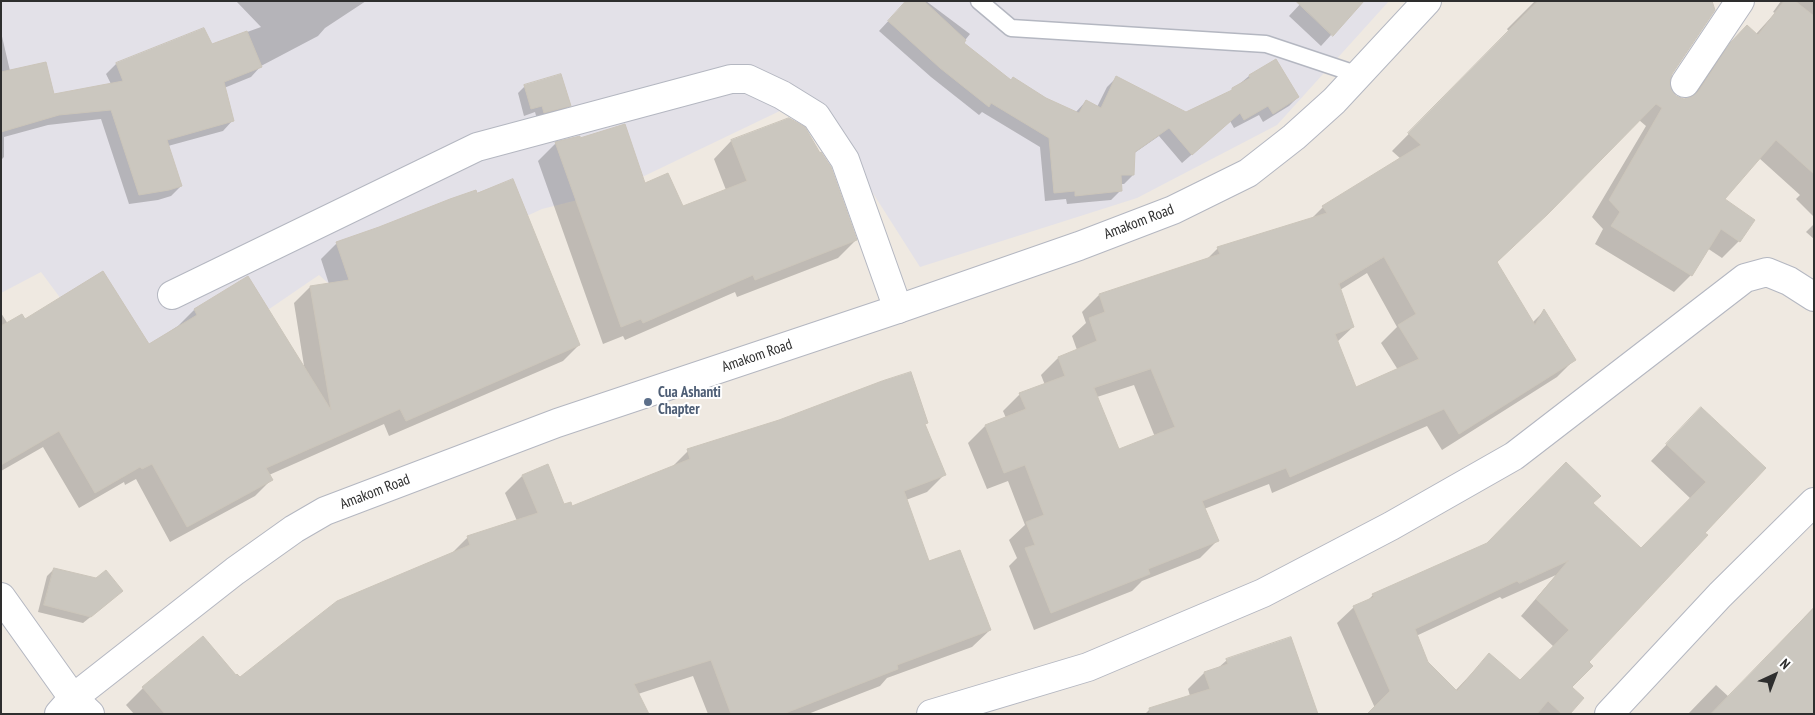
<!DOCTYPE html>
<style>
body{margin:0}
#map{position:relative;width:1815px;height:715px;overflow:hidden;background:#efe9e1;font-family:"PT Sans Narrow",sans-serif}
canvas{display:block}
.frame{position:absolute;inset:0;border:2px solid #2e2e2e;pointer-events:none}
.north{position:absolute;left:1750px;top:650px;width:50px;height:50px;-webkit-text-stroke:4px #fff;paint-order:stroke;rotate:43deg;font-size:14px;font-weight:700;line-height:20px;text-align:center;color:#2e2e2e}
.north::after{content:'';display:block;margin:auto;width:18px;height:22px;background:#2e2e2e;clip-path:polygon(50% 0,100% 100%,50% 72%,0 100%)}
</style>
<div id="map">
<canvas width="1815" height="715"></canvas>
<div class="frame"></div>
<div class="north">N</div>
</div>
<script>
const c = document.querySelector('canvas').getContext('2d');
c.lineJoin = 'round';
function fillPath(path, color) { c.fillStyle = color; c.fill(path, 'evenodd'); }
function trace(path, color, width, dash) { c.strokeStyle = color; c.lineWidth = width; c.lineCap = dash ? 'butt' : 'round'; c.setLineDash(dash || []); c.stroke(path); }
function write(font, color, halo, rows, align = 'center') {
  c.font = font + ' "PT Sans Narrow",sans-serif'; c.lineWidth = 4; c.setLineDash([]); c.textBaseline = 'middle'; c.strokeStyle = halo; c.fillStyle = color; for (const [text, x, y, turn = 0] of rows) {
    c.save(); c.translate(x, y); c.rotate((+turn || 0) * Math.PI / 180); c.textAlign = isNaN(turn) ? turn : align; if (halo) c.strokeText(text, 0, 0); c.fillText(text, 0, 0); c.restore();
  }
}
fillPath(new Path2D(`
 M1,1H1389L1277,125L1137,198L920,267L811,96L613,191L542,209L415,267L336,290L319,275L136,400L41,272L1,293Z`), '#e3e1e8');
fillPath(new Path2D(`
 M236,1H366L325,28L318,36L261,66L251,77L224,88L233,120L223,131L168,146L181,186L171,196L158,200L129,204L101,119L48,125L4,137V157L1,160V32L10,71L53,95L111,84L106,74L116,64L203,29L211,45L261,27Z
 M907,1H926L970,34L962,44L1011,81L1075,113L1086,101L1097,107L1107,87L1116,78L1186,114L1230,92L1249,76L1298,97L1289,106L1263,122L1259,115L1234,128L1230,121L1182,163L1159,136L1133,154V175L1124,184H1120L1121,190L1111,200L1067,204L1066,199L1045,201L1040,147L982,112L979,115L931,77L879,31Z
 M1303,1H1362L1321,46L1289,16Z
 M1535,1H1711L1671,74L1668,82L1670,90L1675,97L1683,100L1689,99L1713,62L1730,44L1756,34L1775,13L1773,12L1781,1H1814V217L1796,199L1800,195L1759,158L1723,200L1739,241L1722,258L1707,248L1691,275L1674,292L1595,244L1603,229L1592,217L1646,126L1639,120L1496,263L1532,323L1544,311L1574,360L1557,377L1442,450L1427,426L1272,493L1269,484L1204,509L1217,541L1200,558L1142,581L1132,591L1034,630L1009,566L1017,558L1009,540L1025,525L1008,481L987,489L968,443L985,426L1006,418L1003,411L1020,394L1045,385L1041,375L1058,358L1077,350L1072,336L1086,323L1082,312L1099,295L1206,260L1218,248L1311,219L1323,207L1401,159L1392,151L1509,32L1507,29ZM1367,273L1397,327L1381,343L1398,370L1355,388L1337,342L1353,327L1340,290ZM1134,385L1155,437L1118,451L1097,397Z
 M525,86L570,105L562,112L537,119L535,112L524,116L518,93Z
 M789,119L856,240L838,258L737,297L735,292L625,340L623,336L603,344L538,161L556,143L580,139L645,184L682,207L726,190L714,159L731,141Z
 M1814,224V239L1806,232Z
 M337,243L579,345L563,361L389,436L384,424L269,475L271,480L255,496L170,542L136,479L125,485L124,482L79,508L43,447L1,471V313L8,324L24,320L148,346L178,326L194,310L247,278L305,372L294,303L310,287L329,284L321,259Z
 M924,424L944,475L927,492L906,500L928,563L990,630L972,647L887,678L880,686L808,714H708L693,676L638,694L647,714H134L126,705L143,688L236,677L240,678L451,554L468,537L517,521L505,493L522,476L563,506L572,507L671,468L688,451Z
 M1685,425L1764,468L1587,662L1570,687L1568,714H1369L1375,708L1337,623L1354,607L1366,602L1373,595L1592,503L1641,550L1691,499L1651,461ZM1556,575L1521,616L1554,647L1520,682L1489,655L1455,691L1427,662L1416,636L1500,597L1502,599Z
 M54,569L114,598L83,623L38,612L47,576Z
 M1814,607V714H1688L1716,685L1729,697Z
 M1227,660L1317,714H1145L1150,709L1190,696L1188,689L1204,673L1218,668Z`), '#0003');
const building = new Path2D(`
 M906,1H924L966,40L964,43L1011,80L1013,77L1046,98L1079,113L1086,100L1101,108L1116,76L1186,112L1232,90V88L1250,78L1249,75L1276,59L1299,97L1273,114L1268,106L1244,120L1240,113L1192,155L1169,128L1135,152L1134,175H1121L1122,191L1075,196V191L1054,193L1049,138L991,103L989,107L940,68L888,21Z
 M1296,1H1364L1333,36Z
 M1538,1H1712L1715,10L1672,74L1670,81L1671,89L1676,96L1684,99L1691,97L1698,92L1730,43L1747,25L1758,35L1784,1H1795L1814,16V174L1776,140L1725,199L1755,220L1740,242L1721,229L1692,276L1611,226L1620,212L1609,200L1662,108L1656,104L1548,214L1497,262L1535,325L1544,309L1576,360L1459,434L1444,409L1290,477L1286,468L1202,501L1219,541L1148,569L1150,574L1051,613L1025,548L1035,545L1026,522L1044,515L1025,465L1004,473L985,425L1026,409L1019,393L1065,376L1058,357L1097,341L1089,318L1105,312L1099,294L1220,254L1217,247L1327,213L1322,206L1421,145L1408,133ZM1384,257L1416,314L1398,325L1419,359L1356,387L1335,334L1354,327L1339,284ZM1151,369L1175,427L1119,449L1094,388Z
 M204,28L212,44L247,31L262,67L224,82L234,121L167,140L182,186L169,190L139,195L111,110L59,115L1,132V72L46,62L54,94L123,81L116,63Z
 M561,74L571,106L544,113L542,106L531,109L524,85Z
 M789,118L805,127L820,153L821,152L831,167L857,240L755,280L753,275L643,323L641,319L621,327L555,142L580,136V138L625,124L645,183L668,173L683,206L747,181L731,140Z
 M513,179L580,345L406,421L400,409L266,468L273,480L187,527L152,464L142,469L140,467L95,493L59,431L1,465V326L22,314L25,319L103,271L149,344L197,315L194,309L248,276L331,410L310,286L349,280L336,242L379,227L450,199L476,190L477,193Z
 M911,372L928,423L925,424L946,475L904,491L929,561L960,550L991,630L897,665L898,669L783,714H731L711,660L634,684L649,714H165L142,687L203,636L236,675L237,674L240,677L337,601L470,545L467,536L538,513L522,475L548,464L564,504L571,502L572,506L690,459L687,449L779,420L882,381Z
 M1701,407L1766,468L1705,533L1708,535L1589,662L1593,666L1572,687L1584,698L1570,714H1562L1548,701L1537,714H1367L1390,691L1353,606L1374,597L1372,594L1487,543L1566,462L1601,496L1593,503L1641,548L1706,482L1666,444ZM1568,561L1536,599L1569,630L1520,680L1489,653L1457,691L1428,662L1415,629L1517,581L1519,583Z
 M54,568L96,578L106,570L123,591L91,617L44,605Z
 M1814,608V714H1711Z
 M1291,637L1318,714H1150L1149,708L1210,689L1204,672L1228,664L1226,659Z`);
fillPath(building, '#cbc7bf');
trace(building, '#cbc5ba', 1);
const service = new Path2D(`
 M979,1L1011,28L1266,44L1359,75`);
const minor = new Path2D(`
 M1685,83L1740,1
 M172,295L477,147L731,79H748L782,95L816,116L845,160L898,309
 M931,714L1088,667L1263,593L1391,526L1514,456L1745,278L1767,272L1789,281L1814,297
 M1609,714L1720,595L1814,502`);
const tertiary = new Path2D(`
 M1,597L73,698L90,714
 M59,714L73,698L235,571L294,529L325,511L557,423L898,309L1079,246L1173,210L1248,173L1294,137L1334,101L1427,1`);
trace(service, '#b4b7c1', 19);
trace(minor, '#b4b7c1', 30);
trace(tertiary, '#b4b7c1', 30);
trace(service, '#fff', 16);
trace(minor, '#fff', 28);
trace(tertiary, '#fff', 28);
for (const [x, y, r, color] of [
 [648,402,5,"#5c6f8a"]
]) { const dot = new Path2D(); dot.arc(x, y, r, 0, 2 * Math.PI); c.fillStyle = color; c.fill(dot); trace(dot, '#fff', 2); }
write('15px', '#2e2e2e', '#fff', [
 ["Amakom Road",1139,222,-21],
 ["Amakom Road",757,356,-19],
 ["Amakom Road",375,492,-21]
]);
write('bold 15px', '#4e5e75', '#fff', [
 ["Cua Ashanti",658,393],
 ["Chapter",658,410]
], 'left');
</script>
